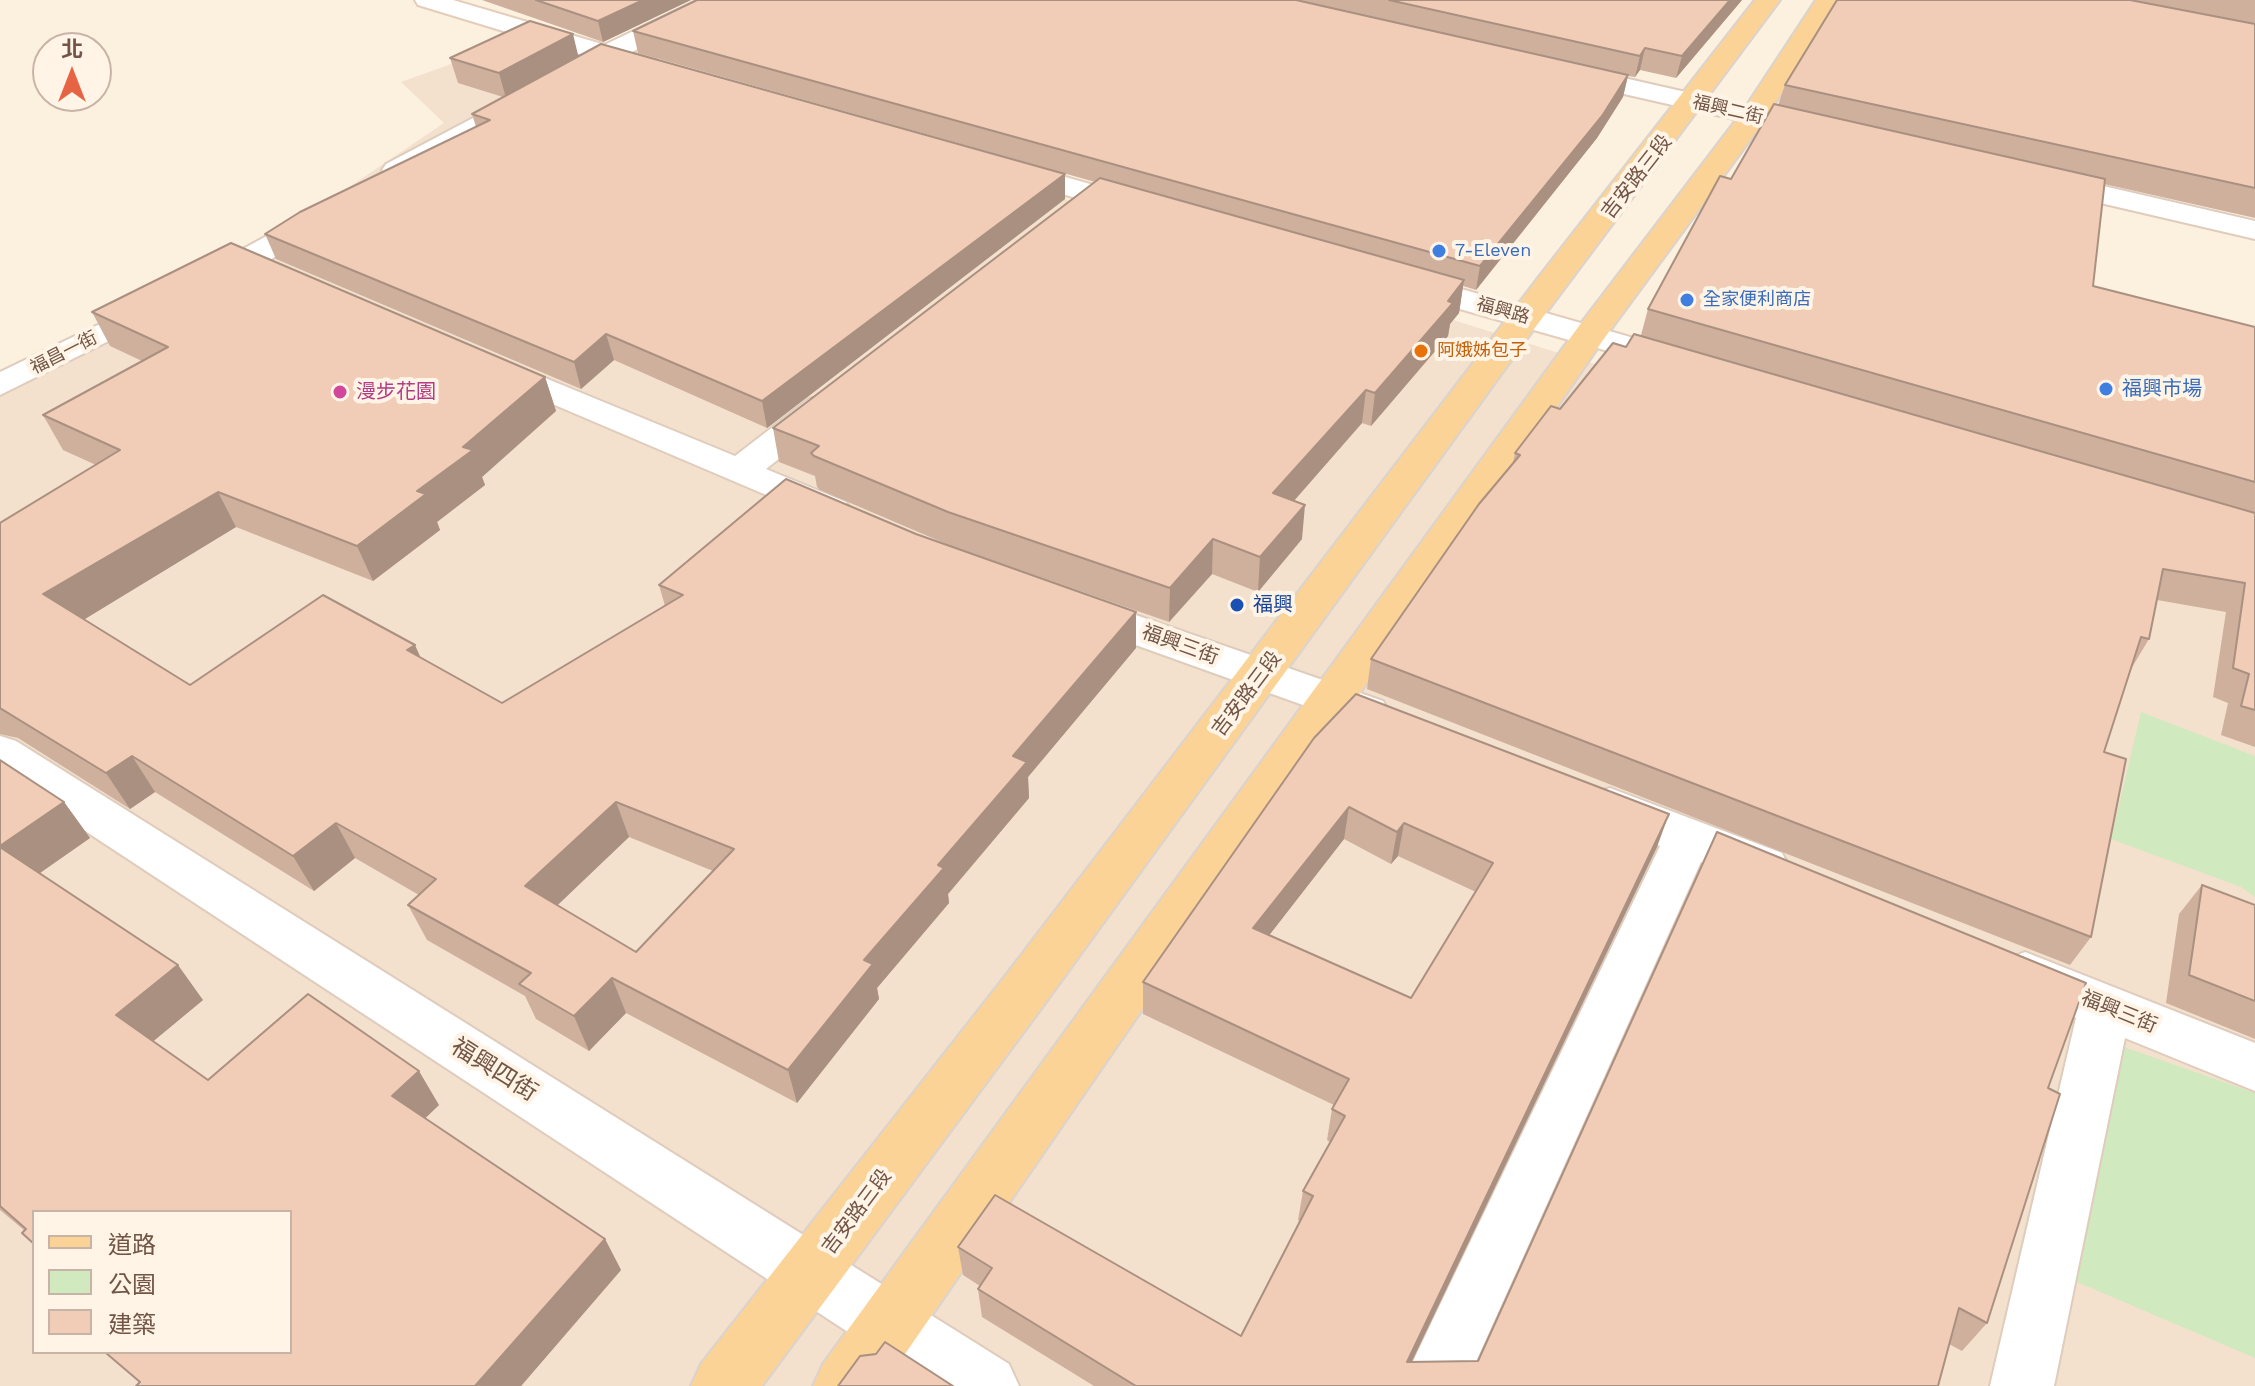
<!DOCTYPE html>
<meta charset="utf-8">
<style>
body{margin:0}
#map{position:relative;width:2255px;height:1386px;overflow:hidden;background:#fcf0df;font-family:"Work Sans","Noto Sans TC",sans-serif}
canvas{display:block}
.legend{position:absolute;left:32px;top:1210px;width:260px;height:144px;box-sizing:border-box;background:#fff4e5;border:2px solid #c7b4a6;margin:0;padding:10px 14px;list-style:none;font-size:24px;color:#725547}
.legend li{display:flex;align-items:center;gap:16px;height:40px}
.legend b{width:40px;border:2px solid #c7b4a6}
.north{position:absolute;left:32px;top:32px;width:80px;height:80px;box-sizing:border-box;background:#fff4e5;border:2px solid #c7b4a6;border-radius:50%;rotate:0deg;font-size:22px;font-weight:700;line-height:32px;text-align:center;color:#725547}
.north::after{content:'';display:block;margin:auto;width:28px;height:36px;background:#e66444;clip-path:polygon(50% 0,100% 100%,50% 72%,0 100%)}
</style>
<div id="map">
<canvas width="2255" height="1386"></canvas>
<ul class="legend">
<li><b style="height:10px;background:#fbd397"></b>道路</li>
<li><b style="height:22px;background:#d1e9be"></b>公園</li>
<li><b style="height:22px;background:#f1cdb7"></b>建築</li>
</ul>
<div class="north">北</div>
</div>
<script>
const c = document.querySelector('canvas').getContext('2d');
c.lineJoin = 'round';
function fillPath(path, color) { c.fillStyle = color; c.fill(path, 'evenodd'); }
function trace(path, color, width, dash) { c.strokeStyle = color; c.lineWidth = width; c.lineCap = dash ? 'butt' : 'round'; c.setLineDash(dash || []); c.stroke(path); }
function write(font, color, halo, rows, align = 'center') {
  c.font = font + ' "Work Sans","Noto Sans TC",sans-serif'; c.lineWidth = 8; c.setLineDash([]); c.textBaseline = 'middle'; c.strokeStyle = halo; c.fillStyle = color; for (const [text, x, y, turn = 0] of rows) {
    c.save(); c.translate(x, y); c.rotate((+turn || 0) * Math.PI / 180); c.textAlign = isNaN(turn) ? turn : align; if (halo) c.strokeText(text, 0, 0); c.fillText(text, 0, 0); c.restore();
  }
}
fillPath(new Path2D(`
 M507,44L693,93L1096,208L1581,360L2255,556V1386H0V383L250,254L444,123L401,82ZM34,1212H290V1352H34Z`), '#f3e1ce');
fillPath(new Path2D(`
 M2141,712L2255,756V897L2241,887L2111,839Z
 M2124,1047L2255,1093V1358L2077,1282Z`), '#d1e9be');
const lane = new Path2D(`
 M524,91L533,93L536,98L533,103L404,176H386L382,170L386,164Z
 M316,209L326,211L330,217L326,223C298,241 231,293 199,285L194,279L199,273Z
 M152,299L163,302L167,308L163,314L0,395V372Z`);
const street = new Path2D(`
 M698,0H729L726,5L614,61L605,63L592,55L596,49Z
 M1567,65L1800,118L1810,120L1814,126L1810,132L1800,134L1558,79L1554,73L1558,67Z
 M2047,173L2255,221V239L2036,188L2032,182L2036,176Z
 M494,357L735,456L809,399L822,396L835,399L840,407L835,415L766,469L846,502L851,511L846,520L832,523L482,374L477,367L482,360Z
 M1081,596L1383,701L1389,712L1383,723L1367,728L1066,620L1060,610L1066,600Z
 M0,736L16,741L1009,1364L1019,1386H930L0,775Z
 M1610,788L1782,853L1789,867L1782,881L1765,886L1701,862L1465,1386H1401L1660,846L1593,819L1586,806L1593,793Z
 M2025,952L2255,1043V1091L2125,1038L2054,1386H1990L2076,1018L2007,989L1999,974L2007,959Z`);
const secondary = new Path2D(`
 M415,0H453L656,60L660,66L656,72H638L418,5Z
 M1009,161L1150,201L1154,207L1150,213L1139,216L999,176L994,170L999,164Z
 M1405,273L1697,356L1702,363L1697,370L1685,373L1393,290L1389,283L1393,276Z`);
const primary = new Path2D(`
 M1755,0H1780L1531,333L1043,1006L762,1386H691L701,1364L1006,975L1538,278Z
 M1816,0H1840L1764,121L1603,340L883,1386H813L823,1364L1579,326L1743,111Z`);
trace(lane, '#dfccbc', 4);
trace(street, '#dfccbc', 4);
trace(secondary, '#e4cdba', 4);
trace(primary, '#dad3cf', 4);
fillPath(lane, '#fff');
fillPath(street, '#fff');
fillPath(secondary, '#fff');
fillPath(primary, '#fbd397');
fillPath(new Path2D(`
 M482,0H691L603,42Z
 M697,0H1742L1676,78L1640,70L1635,77L1628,76L1623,97L1597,138L1476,290L1463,286L1459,313L1450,324L1448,336L1371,426L1362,423L1294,501L1302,539L1258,592L1212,574L1169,622L951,546L820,490L817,487L815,476L779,462L773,428L1095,182L638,53L633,31Z
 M1837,0H2255V218L2104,184L2093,286L2255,327V747L2221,735L2228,703L2213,697L2226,612L2157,600L2149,639L2131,669L2104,752L2091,937L2070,965L1367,689L1371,659L1513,463L1515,453L1560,409L1641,335L1648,309L1778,105L1785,85Z
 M578,56L1065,199L767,428L614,360L581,389L276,259L265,234L476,127L472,114L503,97L458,83L450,58Z
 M92,312L545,377L556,411L482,477L485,485L437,522L440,530L373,581L236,527L84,619L190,685L421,658L502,703L665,606L659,585L1136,648L1028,777L1029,798L948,894L949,903L877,988L879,999L797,1103L626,1013L589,1051L536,1019L525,996L427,940L408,905L419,895L355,858L314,891L155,792L130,809L18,738L0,734V523L96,465L63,450L43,415L142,361L110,346ZM629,837L713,871L636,952L557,905Z
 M1314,738L1657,847L1412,1362L1478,1361L2048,1088L1987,1323L1962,1351L1949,1344L1938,1386H1094L982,1317L978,1289L980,1286L963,1275L958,1247L1241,1336L1300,1221L1298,1220L1303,1191L1330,1142L1327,1140L1332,1109L1334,1105L1143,1014V982ZM1344,839L1391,864L1398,856L1476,892L1411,998L1269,935Z
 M0,760L64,802L90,838L40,873L203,1000L153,1041L208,1080L439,1105L425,1118L605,1239L621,1270L521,1386H136L290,1352L34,1244L24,1230L0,1210Z
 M2202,885L2255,905V1039L2166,1003L2179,914Z`), '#cfb09d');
fillPath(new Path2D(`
 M643,0H691L603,42L598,21Z
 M1730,0H1742L1676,78L1682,56Z
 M573,34L579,59L506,98L499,73Z
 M1645,48L1640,70L1635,77L1640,56Z
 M1628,75L1623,97L1597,138L1476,290L1480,266Z
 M1065,174V199L767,428L762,401Z
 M1464,280L1459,313L1450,324L1448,336L1371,426L1375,393Z
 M606,334L614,360L581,389L574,362Z
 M545,377L556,411L482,477L485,485L437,522L440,530L373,581L357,546L417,491L463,447Z
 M1366,390L1362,423L1270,528L1273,493Z
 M218,492L236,527L67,630L43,594Z
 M1305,505L1302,539L1258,592L1260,557Z
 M1213,539L1212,574L1169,622L1170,588Z
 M1136,612V648L1028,777L1029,798L948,894L949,903L877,988L879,999L797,1103L788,1070L864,960L938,865L1013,756Z
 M415,645L431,681L407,650Z
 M132,756L155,792L130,809L106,773Z
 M64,802L90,838L27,882L0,846Z
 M616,802L629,837L540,922L525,886Z
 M1349,807L1344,839L1250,960L1253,928Z
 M1669,814L1657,847L1400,1386L1407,1362Z
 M336,823L355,858L314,891L293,856Z
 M1404,823L1398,856L1391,864L1397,832Z
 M178,965L203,1000L144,1049L116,1015Z
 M612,978L626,1013L589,1051L574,1016Z
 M419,1071L439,1105L413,1130L392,1096Z
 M605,1239L621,1270L521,1386H475Z`), '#a99080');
const building = new Path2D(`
 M536,0H643L598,21Z
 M697,0H1296L1628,75L1602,116L1480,266L633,31Z
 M1389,0H1730L1682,56L1645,48L1640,56Z
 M1837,0H2130L2255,24V188L1785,85Z
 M530,21L573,34L499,73L450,58Z
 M601,44L1065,174L762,401L606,334L574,362L265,234L300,212L490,120L472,114Z
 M1774,104L2105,179L2093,286L2255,327V482L1648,309L1720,176L1731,179Z
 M1100,178L1464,280L1448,301L1453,303L1375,393L1366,390L1273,493L1305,505L1260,557L1213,539L1170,588L948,512L814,456L811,453L819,446L773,428Z
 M231,243L545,377L463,447L473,450L417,491L426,494L357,546L218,492L43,594L190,685L323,595L415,645L407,650L502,703L683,595L659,585L786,479L916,534L1136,612L1013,756L1027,762L938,865L944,868L864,960L873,964L788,1070L612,978L574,1016L519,984L531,973L408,905L436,879L336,823L293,856L132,756L106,773L0,708V523L120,450L43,415L168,347L92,312ZM616,802L734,849L636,952L525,886Z
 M1634,334L2255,513V710L2241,706L2249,674L2233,668L2245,583L2163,569L2149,639L2141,637L2104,752L2126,759L2091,937L1371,659L1479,504L1520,455L1515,453L1551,406L1560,409L1613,343L1626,347Z
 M1356,694L1669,814L1407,1362L1478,1361L1717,832L2086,983L2048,1088L2060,1094L1987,1323L1959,1308L1938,1386H1136L978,1289L992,1268L958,1247L995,1195L1241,1336L1313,1196L1303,1191L1345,1116L1332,1109L1349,1079L1143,982L1314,738ZM1349,807L1397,832L1404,823L1493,863L1411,998L1253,928Z
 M0,760L64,802L0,846Z
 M0,847L178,965L116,1015L208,1080L308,994L419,1071L392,1096L605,1239L475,1386H136L140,1382L106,1353L108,1352H290V1212H34V1244L22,1233L26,1229L0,1206Z
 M2202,885L2255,905V1001L2189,975Z
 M885,1342L953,1386H838L860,1356L876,1354Z`);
fillPath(building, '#f1cdb7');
trace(building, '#a99080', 2);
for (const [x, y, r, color] of [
 [1439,251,8,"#3f7fe0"],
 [1687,300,8,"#3f7fe0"],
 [1421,351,8,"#e8710a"],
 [2106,389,8,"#3f7fe0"],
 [340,392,8,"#d1479c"],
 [1237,605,8,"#1a4fb4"]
]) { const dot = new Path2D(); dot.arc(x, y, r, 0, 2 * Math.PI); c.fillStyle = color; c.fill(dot); trace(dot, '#fff4e5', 3); }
write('18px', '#725547', '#fff4e5', [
 ["福興二街",1728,110,13],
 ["福興路",1503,311,16],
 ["福昌一街",64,353,-27]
]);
write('18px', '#366cbe', '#fff4e5', [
 ["7-Eleven",1455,251],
 ["全家便利商店",1703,300]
], 'left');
write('18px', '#c56008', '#fff4e5', [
 ["阿娥姊包子",1437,351]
], 'left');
write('20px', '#725547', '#fff4e5', [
 ["吉安路三段",1637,177,-52],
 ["福興三街",1180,645,20],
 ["吉安路三段",1247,694,-53],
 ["福興三街",2119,1012,22],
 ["吉安路三段",857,1212,-53]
]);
write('20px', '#366cbe', '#fff4e5', [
 ["福興市場",2122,389]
], 'left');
write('20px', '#b23c85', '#fff4e5', [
 ["漫步花園",356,392]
], 'left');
write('20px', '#164399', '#fff4e5', [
 ["福興",1253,605]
], 'left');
write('24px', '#725547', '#fff4e5', [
 ["福興四街",494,1070,32]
]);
</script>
